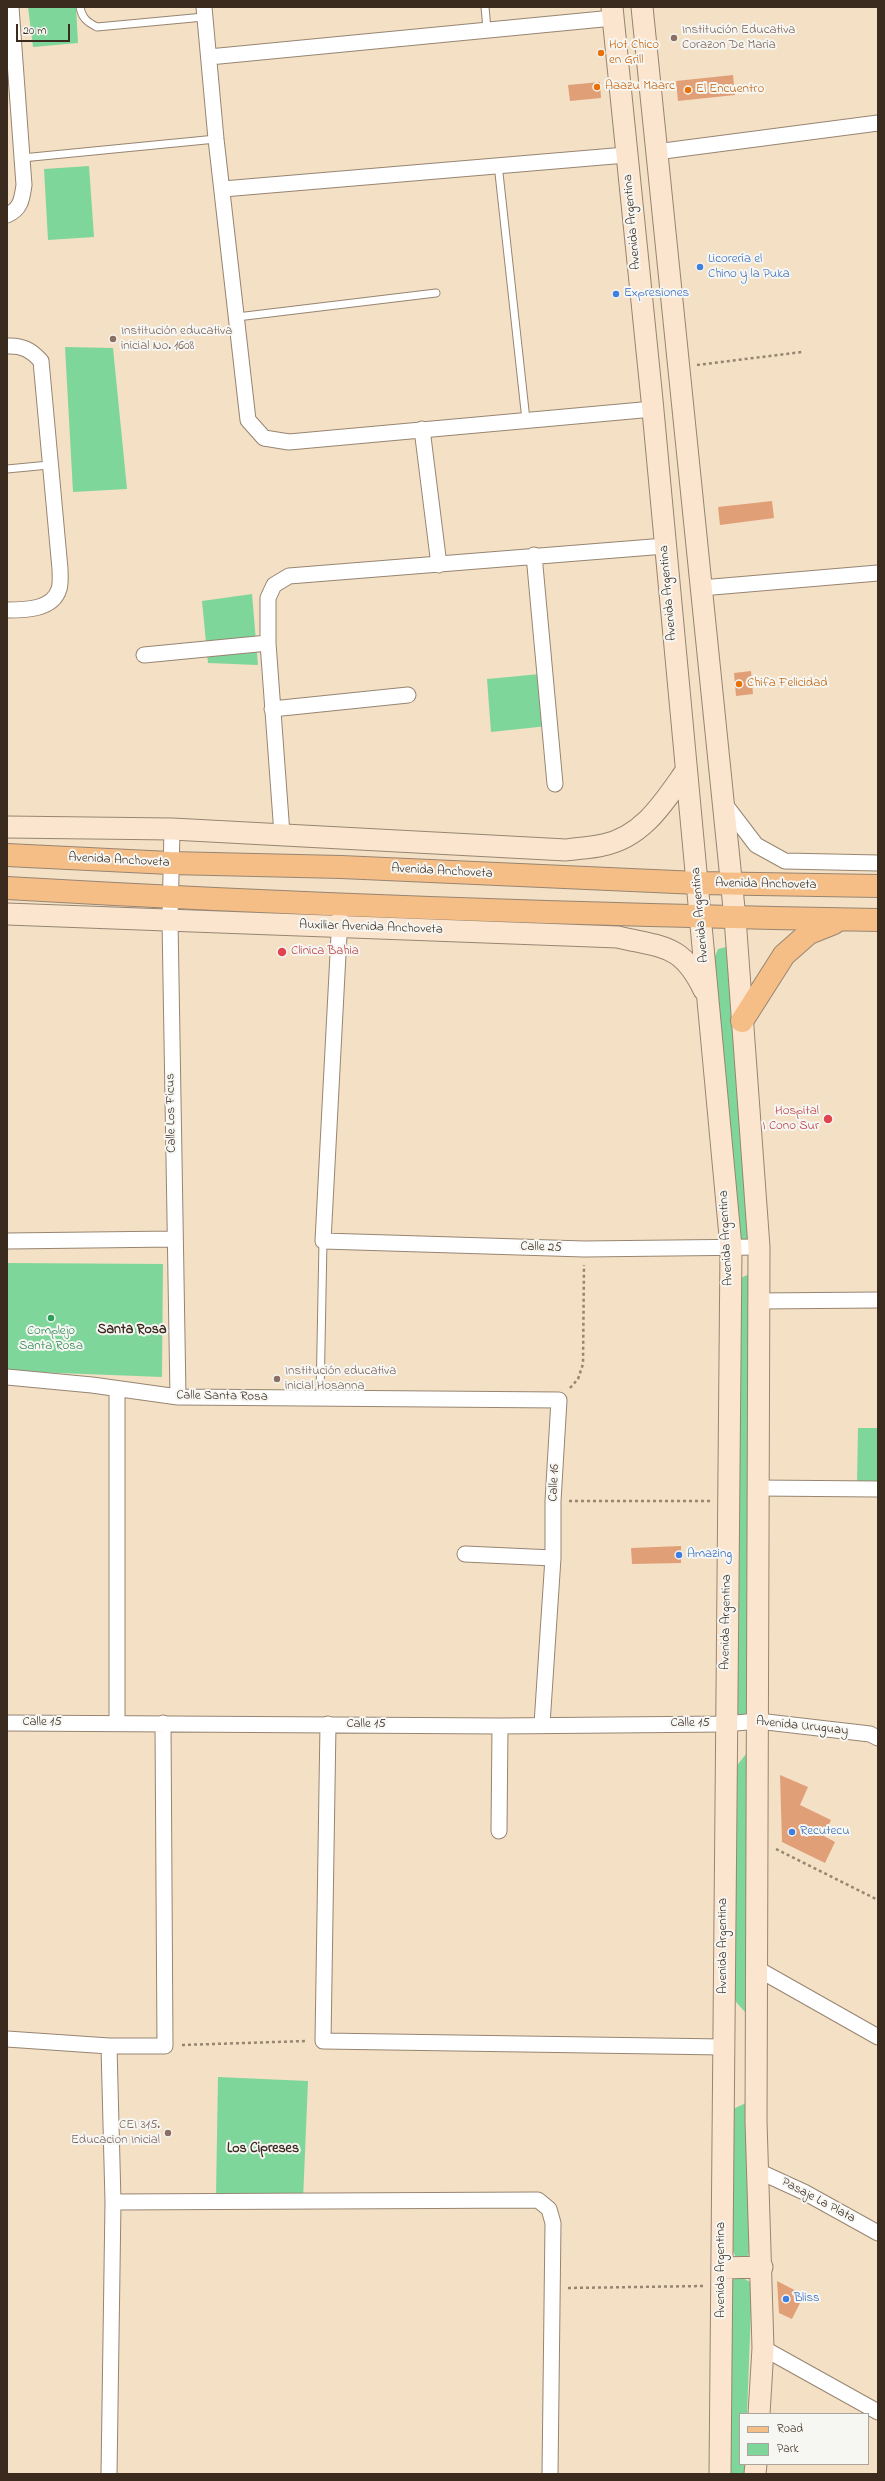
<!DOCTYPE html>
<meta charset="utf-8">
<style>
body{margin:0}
#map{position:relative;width:885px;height:2481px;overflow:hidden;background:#f3e0c5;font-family:"Indie Flower",sans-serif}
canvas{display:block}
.frame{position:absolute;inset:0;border:8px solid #3b2a1e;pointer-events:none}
.legend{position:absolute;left:739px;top:2413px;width:130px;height:52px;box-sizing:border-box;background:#f6f6f2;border:1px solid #aba49d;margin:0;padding:5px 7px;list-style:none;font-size:12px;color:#3b2a1e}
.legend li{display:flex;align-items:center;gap:8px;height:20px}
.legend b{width:20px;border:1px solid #aba49d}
.scale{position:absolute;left:16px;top:24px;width:54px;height:18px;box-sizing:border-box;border:2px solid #3b2a1e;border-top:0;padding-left:5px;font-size:12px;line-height:14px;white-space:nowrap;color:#3b2a1e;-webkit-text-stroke:3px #f6f6f2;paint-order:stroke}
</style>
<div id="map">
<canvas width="885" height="2481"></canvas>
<div class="frame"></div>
<ul class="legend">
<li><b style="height:5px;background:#f6be87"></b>Road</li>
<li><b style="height:11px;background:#7fd69b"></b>Park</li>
</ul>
<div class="scale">20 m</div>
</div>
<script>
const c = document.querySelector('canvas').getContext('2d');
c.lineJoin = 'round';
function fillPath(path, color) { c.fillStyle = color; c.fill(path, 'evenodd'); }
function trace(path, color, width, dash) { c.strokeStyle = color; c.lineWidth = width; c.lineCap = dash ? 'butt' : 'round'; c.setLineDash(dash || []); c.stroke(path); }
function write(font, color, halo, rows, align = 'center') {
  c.font = font + ' "Indie Flower",sans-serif'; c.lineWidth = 4; c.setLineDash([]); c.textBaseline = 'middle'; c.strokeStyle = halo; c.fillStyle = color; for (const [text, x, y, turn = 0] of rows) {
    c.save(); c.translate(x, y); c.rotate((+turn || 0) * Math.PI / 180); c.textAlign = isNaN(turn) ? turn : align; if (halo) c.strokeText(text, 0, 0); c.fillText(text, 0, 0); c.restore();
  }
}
fillPath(new Path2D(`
 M28,7H76L78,43L33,47Z
 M89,166L94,237L48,240L44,169Z
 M65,347L113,348L127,489L73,492Z
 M252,594L258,665L208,663L202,601Z
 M551,673L557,725L491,732L487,679Z
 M726,947L737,957L751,1245L744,1243L736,1235L713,961L718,949Z
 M7,1263L163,1264L162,1377L7,1371Z
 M747,1275L759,1284L757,1711L746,1722L737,1714V1280Z
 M858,1428H878V1484H857Z
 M746,1754L757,1767L756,1990L745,2012L736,2002L733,1992L735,1768Z
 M218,2077L308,2081L303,2200L216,2195Z
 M748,2102L753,2241L746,2261L738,2263L729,2241L733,2109Z
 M739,2276L752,2283L747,2414H740V2464H746L745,2474H723L729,2280Z`), '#7fd69b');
fillPath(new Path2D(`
 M733,75L735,95L678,101L676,81Z
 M600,82L601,98L570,101L568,85Z
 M772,501L774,518L720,525L718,507Z
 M751,671L753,694L736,696L734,673Z
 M681,1546V1563L632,1564L631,1548Z
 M780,1775L808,1787L800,1805L831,1820L824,1836L835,1842L825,1863L782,1842Z
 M777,2281L804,2295L792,2319L779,2313Z`), '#e19f78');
const lane = new Path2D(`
 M80,7C82,18 87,22 97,27L204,17
 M485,7L487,29
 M22,158L216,139
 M498,164L526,420
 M237,317L436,293
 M7,469L49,465
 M320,1398L323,1241`);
const street = new Path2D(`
 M204,7L216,139L248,420L264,438L289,442L653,409
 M209,57L613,18
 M656,152L878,123
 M223,189L626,155
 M7,215C21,209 22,199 24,185L11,7
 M7,346C22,345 31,350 41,361L60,569C60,575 61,583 59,589C53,610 25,610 7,610
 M422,429L439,565
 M534,555L555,784
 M701,588L878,573
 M144,655L268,643
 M272,709L408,695
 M724,803L756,845L785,861L878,863
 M172,829L170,920L178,1397
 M282,834L268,643V598L274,585L289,576L665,546
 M340,916L323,1241L584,1249L759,1247
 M7,1241L174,1239
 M759,1301L878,1300
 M7,1377L92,1385L178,1397L559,1400L553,1501V1558L542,1724
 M757,1488L878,1489
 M465,1554L553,1558
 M7,1723L500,1726L725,1724L758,1721L870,1734L878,1738
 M117,1723V1390
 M328,1724L323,2041L723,2047
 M499,1831L500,1726
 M756,1968L878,2037
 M7,2039L109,2046H165L163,1723
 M109,2046L113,2202L109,2474
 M756,2170L804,2192L878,2233
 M113,2202L538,2200L549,2209L553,2223L550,2474
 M763,2348L878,2412`);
const secondary = new Path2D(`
 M612,7L652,400L731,1247L720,2474
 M642,7L735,918L759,1247L756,2121L763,2348L759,2414
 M7,827L172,829L566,850C578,848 591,848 603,845C643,837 664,802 686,771
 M7,914L618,937C664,948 682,944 704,990
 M722,2268L762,2267
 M755,2474L756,2464`);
const primary = new Path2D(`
 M7,855L170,863L341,867L698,883L878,886
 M7,888C297,905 588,915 878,920
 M742,1021L784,955L809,933L834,923`);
trace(lane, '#978572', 9);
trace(street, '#978572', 17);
trace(secondary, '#978572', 23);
trace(primary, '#978572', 24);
trace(new Path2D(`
 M697,365L802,352
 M570,1388L578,1379L583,1364L584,1265
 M569,1501H710
 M776,1849L878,1900
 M182,2045L307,2041
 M568,2288L703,2286`), '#978572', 2.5, [3, 3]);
trace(lane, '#fff', 7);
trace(street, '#fff', 15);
trace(secondary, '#fbe5cf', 21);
trace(primary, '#f6be87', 22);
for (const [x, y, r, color] of [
 [674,38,4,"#8d6e63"],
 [601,53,4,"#e8710a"],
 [597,87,4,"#e8710a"],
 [688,90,4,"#e8710a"],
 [700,267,4,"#3f7fe0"],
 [616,294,4,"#3f7fe0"],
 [113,339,4,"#8d6e63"],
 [739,684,4,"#e8710a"],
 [282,952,5,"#e0444e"],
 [828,1119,5,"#e0444e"],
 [51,1318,4,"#2e9e5b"],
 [277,1379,4,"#8d6e63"],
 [679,1555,4,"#3f7fe0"],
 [792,1832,4,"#3f7fe0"],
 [168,2133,4,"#8d6e63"],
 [786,2299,4,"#3f7fe0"]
]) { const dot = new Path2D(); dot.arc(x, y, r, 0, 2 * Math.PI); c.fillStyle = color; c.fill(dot); trace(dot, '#f6f6f2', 1.5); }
write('13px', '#785e54', '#f6f6f2', [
 ["Institución Educativa",682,31],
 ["Corazon De Maria",682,46],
 ["Institución educativa",121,332],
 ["inicial No. 1608",121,347],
 ["Institución educativa",285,1372],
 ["inicial Hosanna",285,1387],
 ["CEI 315.",160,2126,"right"],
 ["Educacion Inicial",160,2141,"right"]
], 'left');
write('13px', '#c56008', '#f6f6f2', [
 ["Hot Chico",609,46],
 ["en Grill",609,61],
 ["Aaazu Maarc",605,87],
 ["El Encuentro",696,90],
 ["Chifa Felicidad",747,684]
], 'left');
write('13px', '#3b2a1e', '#f6f6f2', [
 ["Avenida Argentina",633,222,-95],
 ["Avenida Argentina",669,593,-95],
 ["Avenida Anchoveta",119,861,3],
 ["Avenida Anchoveta",442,872,3],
 ["Avenida Anchoveta",766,885,1],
 ["Avenida Argentina",701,915,-95],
 ["Auxiliar Avenida Anchoveta",371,928,2],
 ["Calle Los Ficus",172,1113,-91],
 ["Avenida Argentina",727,1238,-93],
 ["Calle 25",541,1248,2],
 ["Calle Santa Rosa",222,1397,1],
 ["Calle 16",555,1483,-87],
 ["Avenida Argentina",727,1622,-89],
 ["Calle 15",42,1723],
 ["Calle 15",690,1724],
 ["Calle 15",366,1725],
 ["Avenida Uruguay",802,1727,6],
 ["Avenida Argentina",724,1946,-90],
 ["Pasaje La Plata",818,2201,28],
 ["Avenida Argentina",722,2270,-90]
]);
write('13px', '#366cbe', '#f6f6f2', [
 ["Licorería el",708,260],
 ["Chino y la Puka",708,275],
 ["Expresiones",624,294],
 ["Amazing",687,1555],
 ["Recutecu",800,1832],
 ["Bliss",794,2299]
], 'left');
write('13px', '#be3a42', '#f6f6f2', [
 ["Clinica Bahia",291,952],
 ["Hospital",819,1112,"right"],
 ["I Cono Sur",819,1127,"right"]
], 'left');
write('13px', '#27864d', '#f6f6f2', [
 ["Complejo",51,1332],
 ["Santa Rosa",51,1347]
]);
write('bold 14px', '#3b2a1e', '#f6f6f2', [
 ["Santa Rosa",132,1331],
 ["Los Cipreses",263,2150]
]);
</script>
